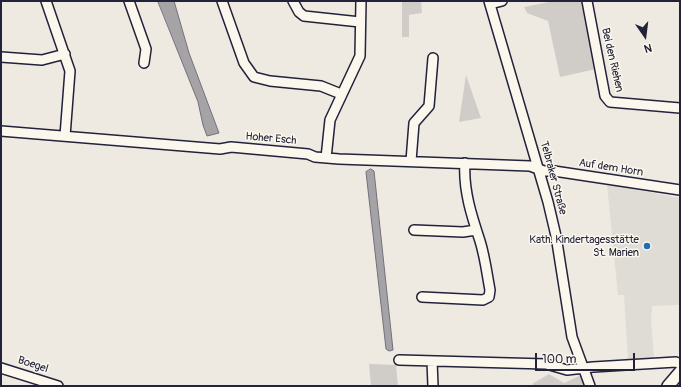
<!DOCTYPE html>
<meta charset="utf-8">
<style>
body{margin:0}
#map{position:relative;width:681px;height:387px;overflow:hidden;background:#eeeae2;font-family:Pangolin,sans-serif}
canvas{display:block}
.frame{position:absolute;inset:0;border:2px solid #22223b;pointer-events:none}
.north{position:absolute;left:625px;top:16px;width:40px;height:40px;-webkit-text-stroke:3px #fbf7ec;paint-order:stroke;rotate:166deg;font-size:11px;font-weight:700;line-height:16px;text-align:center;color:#22223b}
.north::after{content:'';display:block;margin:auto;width:14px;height:18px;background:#22223b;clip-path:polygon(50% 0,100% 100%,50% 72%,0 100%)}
.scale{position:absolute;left:535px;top:353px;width:100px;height:18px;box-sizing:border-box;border:2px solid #22223b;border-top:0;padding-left:5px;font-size:12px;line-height:14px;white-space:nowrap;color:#22223b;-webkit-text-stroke:3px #fbf7ec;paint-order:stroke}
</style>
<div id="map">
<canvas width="681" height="387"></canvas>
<div class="frame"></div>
<div class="north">N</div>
<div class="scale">100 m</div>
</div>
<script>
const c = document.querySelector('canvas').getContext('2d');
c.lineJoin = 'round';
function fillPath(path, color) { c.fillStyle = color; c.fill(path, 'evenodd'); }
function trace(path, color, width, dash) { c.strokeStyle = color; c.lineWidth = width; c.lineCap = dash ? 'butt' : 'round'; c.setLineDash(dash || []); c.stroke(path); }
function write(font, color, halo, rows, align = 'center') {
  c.font = font + ' Pangolin,sans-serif'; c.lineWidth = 3; c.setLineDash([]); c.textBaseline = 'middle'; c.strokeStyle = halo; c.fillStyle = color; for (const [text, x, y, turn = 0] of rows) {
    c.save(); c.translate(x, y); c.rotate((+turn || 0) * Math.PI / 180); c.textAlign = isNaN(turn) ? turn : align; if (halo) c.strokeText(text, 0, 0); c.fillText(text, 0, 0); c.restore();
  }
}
fillPath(new Path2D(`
 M607,184L680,198V305L652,306L651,321L654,358L628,360L624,295H618Z`), '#dfdbd5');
fillPath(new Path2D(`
 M402,1H421L422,13L409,15V37H402Z
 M554,1H582L596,69L560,77L548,21L527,13L524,7Z
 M466,75L481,118L459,122Z
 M369,364L396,365L398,386H400H371Z
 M549,374L564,383L581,375L585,386H535L532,384Z`), '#d0cdc9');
const water = new Path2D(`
 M158,1H174L189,53L219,133L207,136L203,125L198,102Z
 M371,169L374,171L393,350L389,351L386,349L366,172Z`);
fillPath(water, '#a6a3a7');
trace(water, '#716f7c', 1);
const minor = new Path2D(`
 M46,1L70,71L65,136
 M129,1L146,49L144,63
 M222,1L244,63L254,77L270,81L321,86L341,94
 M293,1L299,12L304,16L360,22
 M489,1L548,202L556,236L572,337L590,386
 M587,1L605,96L610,102L680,108
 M490,4L502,1
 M1,57L42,60L65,54
 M1,131L220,149L231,147L308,154L315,157L339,159L530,166L544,171H554L680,190
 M326,158L330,120L360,56L361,1
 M411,161L414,123L429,106L433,58
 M414,230L463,232L476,230
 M422,297L483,300L489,297L490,290C487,274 485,257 480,241C472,217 463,190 465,163
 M399,360L546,364L567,370L593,367L676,362L680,364
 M432,361L433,386
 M1,368L58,386`);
const major = new Path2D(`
 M668,386L680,372`);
trace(minor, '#22223b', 12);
trace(major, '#22223b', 14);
trace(minor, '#fbf7ec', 9);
trace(major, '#fbf7ec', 11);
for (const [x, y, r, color] of [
 [647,246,4,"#1f6fb2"]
]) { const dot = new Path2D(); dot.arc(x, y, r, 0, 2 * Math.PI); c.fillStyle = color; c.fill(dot); trace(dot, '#fbf7ec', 1.5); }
write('11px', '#22223b', '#fbf7ec', [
 ["Bei den Riehen",612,60,77],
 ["Hoher Esch",271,139,5],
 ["Auf dem Horn",611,168,9],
 ["Telbraker Straße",553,178,75],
 ["Boegel",33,365,18]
]);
write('11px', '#22223b', '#fbf7ec', [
 ["Kath. Kindertagesstätte",639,240],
 ["St. Marien",639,253]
], 'right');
</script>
